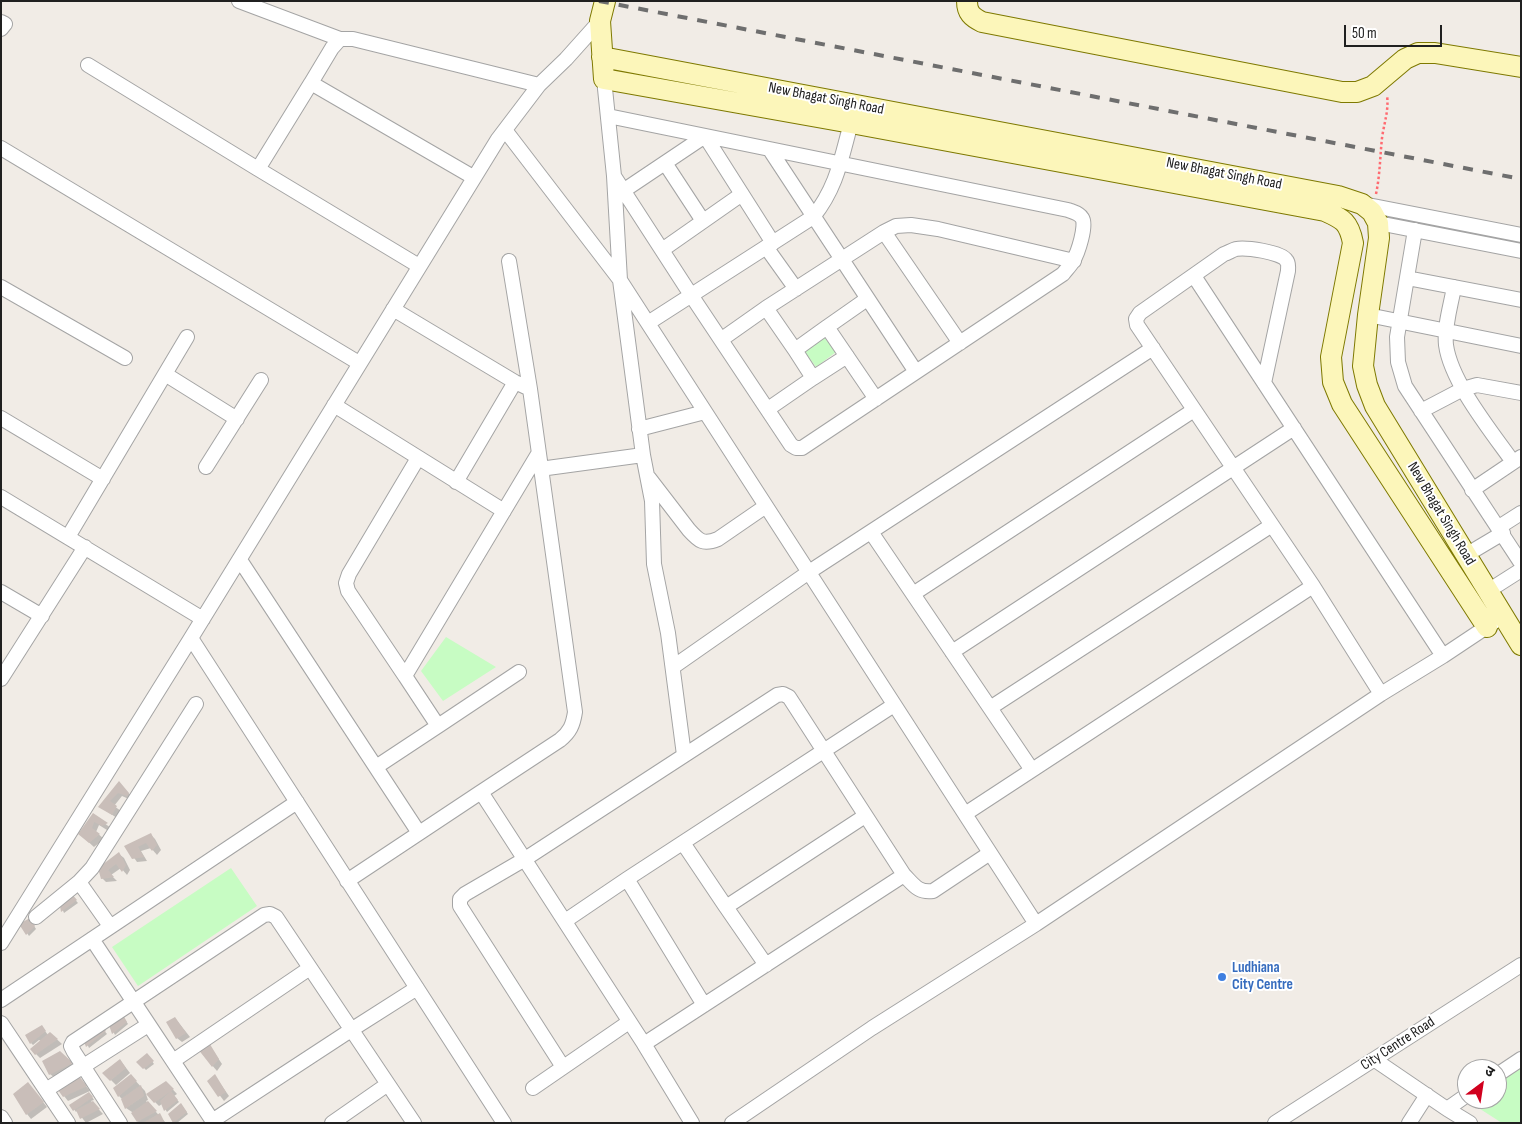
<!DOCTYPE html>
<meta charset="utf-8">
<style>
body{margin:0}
#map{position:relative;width:1522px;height:1124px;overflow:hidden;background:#f1ece6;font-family:"Sofia Sans Condensed","Noto Sans Devanagari",sans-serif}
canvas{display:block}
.frame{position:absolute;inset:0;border:2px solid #202020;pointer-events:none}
.north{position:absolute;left:1457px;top:1059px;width:50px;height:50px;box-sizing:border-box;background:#fff;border:1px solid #a6a6a6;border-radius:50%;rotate:31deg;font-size:14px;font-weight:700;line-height:20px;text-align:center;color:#202020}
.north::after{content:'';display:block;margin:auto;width:18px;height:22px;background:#d1001e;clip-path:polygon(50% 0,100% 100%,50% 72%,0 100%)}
.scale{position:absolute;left:1344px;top:25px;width:98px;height:22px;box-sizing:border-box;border:2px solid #202020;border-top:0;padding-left:6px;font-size:15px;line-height:18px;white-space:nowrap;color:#202020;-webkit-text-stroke:4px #fff;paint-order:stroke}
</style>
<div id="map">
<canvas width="1522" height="1124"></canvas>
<div class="frame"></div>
<div class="north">उ</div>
<div class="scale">50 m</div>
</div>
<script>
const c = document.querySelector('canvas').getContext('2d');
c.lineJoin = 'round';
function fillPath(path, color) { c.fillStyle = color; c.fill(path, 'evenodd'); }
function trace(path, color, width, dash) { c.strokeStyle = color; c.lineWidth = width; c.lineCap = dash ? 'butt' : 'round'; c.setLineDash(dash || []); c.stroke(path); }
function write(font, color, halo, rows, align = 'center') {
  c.font = font + ' "Sofia Sans Condensed",sans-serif'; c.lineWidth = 4; c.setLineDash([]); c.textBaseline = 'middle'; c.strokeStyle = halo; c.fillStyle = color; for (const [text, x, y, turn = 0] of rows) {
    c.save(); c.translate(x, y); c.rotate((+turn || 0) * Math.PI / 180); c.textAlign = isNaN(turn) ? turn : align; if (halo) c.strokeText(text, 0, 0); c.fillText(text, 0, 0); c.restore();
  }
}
fillPath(new Path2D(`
 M824,337L836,352L816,367L804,351Z
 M446,637L496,667L443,701L421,671Z
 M231,868L257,906L138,986L112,947Z
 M1521,1063V1123H1502L1463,1098L1497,1099V1078Z`), '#c7fcc3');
fillPath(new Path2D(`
 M119,783L133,798L131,800L122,796L114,806L121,811L117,818L100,807Z
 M93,815L111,828L107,830L99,825L96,832L104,839L94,847L84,838Z
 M151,835L155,839L161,850L157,855L151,848L141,851L147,861L137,862L126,846Z
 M119,854L124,858L130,870L127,875L121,868L111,875L117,881L106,882L102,878Z
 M71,895L78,903L64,913L61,906Z
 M31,921L36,929L29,936L21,924Z
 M122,1015L128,1024L115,1035L110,1025Z
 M175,1018L190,1037L182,1042L177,1038Z
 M42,1027L48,1035L50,1033L62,1044L40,1058L36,1054L41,1041L39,1040L33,1045L31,1043Z
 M102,1028L107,1034L89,1048L85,1039Z
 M208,1043L222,1064L217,1071L199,1050Z
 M60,1053L76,1068L55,1078L50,1074Z
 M147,1054L154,1064L146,1070L138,1062Z
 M120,1060L130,1073L116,1085L104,1073Z
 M131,1076L145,1091L148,1100L146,1101L166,1123H139L132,1112L126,1108L123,1100L119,1096Z
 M215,1076L229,1096L224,1101L209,1081Z
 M83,1082L90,1091L68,1101L64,1096Z
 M166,1082L177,1094L174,1096L179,1102L167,1112L162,1104L159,1106L155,1102Z
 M32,1088L47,1107L31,1119L27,1114Z
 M91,1095L94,1100L91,1101L103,1114L86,1123L77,1111L76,1112L71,1105Z
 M183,1107L188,1114L177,1123H174L170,1114Z`), '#0003');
fillPath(new Path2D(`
 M119,781L129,793L127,796L118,793L110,801L117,806L112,815L98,807Z
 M93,813L108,823L102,826L94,822L92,828L100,834L89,843L78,834Z
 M151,833L157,845L152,851L146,843L138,847L144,857L132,859L124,846Z
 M119,852L126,865L122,872L116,864L108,870L114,877L101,879L98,868Z
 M71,893L77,900L61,912L60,906Z
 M30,918L35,926L26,935L19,924Z
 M122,1013L127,1022L112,1034L109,1025Z
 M175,1017L186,1033L176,1039L166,1022Z
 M42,1025L46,1031L30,1044L25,1035Z
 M103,1027L106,1031L86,1047L83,1039Z
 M50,1032L58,1039L35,1055L30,1049Z
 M208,1041L219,1059L212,1067L198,1049Z
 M60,1051L73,1063L49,1075L42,1061Z
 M147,1053L154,1061L143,1069L136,1062Z
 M120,1059L126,1068L110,1081L102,1073Z
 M131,1074L137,1081L118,1097L113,1088Z
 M215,1074L226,1092L218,1097L207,1081Z
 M79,1076L87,1086L63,1097L58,1090Z
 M166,1081L174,1089L154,1103L146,1094Z
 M28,1082L44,1102L26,1115L13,1094Z
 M141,1085L144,1096L125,1109L121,1099Z
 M171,1091L178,1100L164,1111L160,1101Z
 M89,1092L93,1097L73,1111L69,1105Z
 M93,1101L100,1109L80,1119L76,1110Z
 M148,1101L157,1111L137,1122L131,1113Z
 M181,1103L187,1112L173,1123L168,1114Z
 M160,1113L164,1121L162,1123H143Z`), '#c9beb9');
const street = new Path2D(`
 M239,1L340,39
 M1,22L5,24L1,29
 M88,65L258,169
 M604,79L614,176L620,280L1036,924L1381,694L1443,656L1494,622
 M311,83L258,169L419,266
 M608,116L1068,210C1073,212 1079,213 1082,218C1087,225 1078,253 1073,261C1071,265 1066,270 1063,274L916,372
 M505,130L620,280L643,455L540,469
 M1,148L359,363
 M665,163L703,221
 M614,176L691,295L791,445L796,448H802L916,372L770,150
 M473,177L311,83L332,48L340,39H353L539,85
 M623,191L705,136L773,243
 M1363,204L1521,235
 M1378,223L1521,251
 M1415,230L1397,337L1398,362L1405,386L1521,563
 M884,232L960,343
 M766,247L796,289
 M662,250L742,194
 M1194,276L1443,656
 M1407,278L1521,300
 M1,287L125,358
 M1454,287C1451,305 1444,326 1446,345C1451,382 1491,431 1513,462
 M867,299L827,327L876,399
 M766,308L795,350L827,327
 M393,309L515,382L530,389
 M1368,315L1521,346
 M648,323L813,217C837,187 841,159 851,123
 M722,339L766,308L884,232L896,226L911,225L938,229L1074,261
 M795,350L813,378L847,356
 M165,374L237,419
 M1264,383L1288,271C1288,267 1289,263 1286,260C1281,252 1245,247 1236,249C1232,250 1228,253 1224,254L1140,313L1136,319L1137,325L1313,586L1381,694
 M334,405L504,511
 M768,409L813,378
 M1421,411L1463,389L1477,385L1521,393
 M1,418L103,479
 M639,429L705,412
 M643,455L652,501L654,564L668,633L684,755
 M418,458L349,574L346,583L348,591L405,676L538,454
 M206,467L261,380
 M649,478L689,530C699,541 703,545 718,539L766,506
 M456,482L515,382
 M1472,490L1521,457
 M1,497L203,619
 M1499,527L1521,513
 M871,532L1032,770
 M68,537L187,337
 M1466,555L1503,533
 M240,560L419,833
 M1488,591L1521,570
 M1,592L42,616
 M913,594L1194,410
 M952,652L1294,428
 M673,667L809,572L1153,348
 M405,676L438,726L519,672
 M1,679L85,547
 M990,708L1272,525
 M376,767L438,726
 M481,792L560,740C570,732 573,725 575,712L530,389L509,261
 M965,814L1313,586
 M683,843L726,907
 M627,879L704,1005
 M347,881L481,792L644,1044L692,1123
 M79,882L110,926
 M36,917L79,882L92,868L196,704
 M565,921L627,879L894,705
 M92,939L214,1123
 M1,943L191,638
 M766,965L726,907L865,816
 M1,1000L297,802
 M1,1023L68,1123
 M644,1044L904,875C914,885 918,893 933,891L990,853
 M1375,1060L1447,1109
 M173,1061L310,968
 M563,1067L460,906V899L465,894L525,859L777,695L783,694L789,697L904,875
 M1497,1075L1521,1059
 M533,1088L629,1022
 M46,1090L148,1025
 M1467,1095L1447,1109L1470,1123
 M1,1117L5,1123
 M212,1121L351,1030L417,988
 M120,1123L74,1052L71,1046L73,1042L264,915L270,914L276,917L414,1123
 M332,1123L388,1084
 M504,1123L191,638L498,139L539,85L566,59L600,21
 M732,1123L872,1028L1036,924
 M1275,1123L1521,965
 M1409,1123L1427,1095`);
const secondary = new Path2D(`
 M605,1L600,21L604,79L851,123L1325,211C1343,219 1349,222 1353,243L1331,357L1333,382L1342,404L1487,627
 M967,1C967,13 972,17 982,22L1342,92H1357L1373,86L1405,59L1418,53H1435L1521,67
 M602,57L1338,196L1362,204L1372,212L1378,223L1379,238L1368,315L1363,366L1367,385L1375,406L1521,645`);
trace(street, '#a4a4a4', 16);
trace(secondary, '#7e7901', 22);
trace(new Path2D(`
 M1376,194C1380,175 1380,157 1382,138C1384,123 1389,111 1387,95`), '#ff6a70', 2.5, [2.5, 2.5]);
trace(street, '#fff', 14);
trace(secondary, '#fcf6ba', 20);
trace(new Path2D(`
 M599,1L1521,179`), '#6e6e6e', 4, [10, 10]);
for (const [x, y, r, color] of [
 [1222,977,5,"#3f7fe0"]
]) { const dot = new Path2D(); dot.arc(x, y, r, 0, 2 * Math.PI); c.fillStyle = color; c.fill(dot); trace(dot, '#fff', 2); }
write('15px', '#202020', '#fff', [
 ["New Bhagat Singh Road",826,99,11],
 ["New Bhagat Singh Road",1224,174,11],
 ["New Bhagat Singh Road",1441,514,59],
 ["City Centre Road",1398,1044,-33]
]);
write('bold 15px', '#366cbe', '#fff', [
 ["Ludhiana",1232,968],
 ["City Centre",1232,985]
], 'left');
</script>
